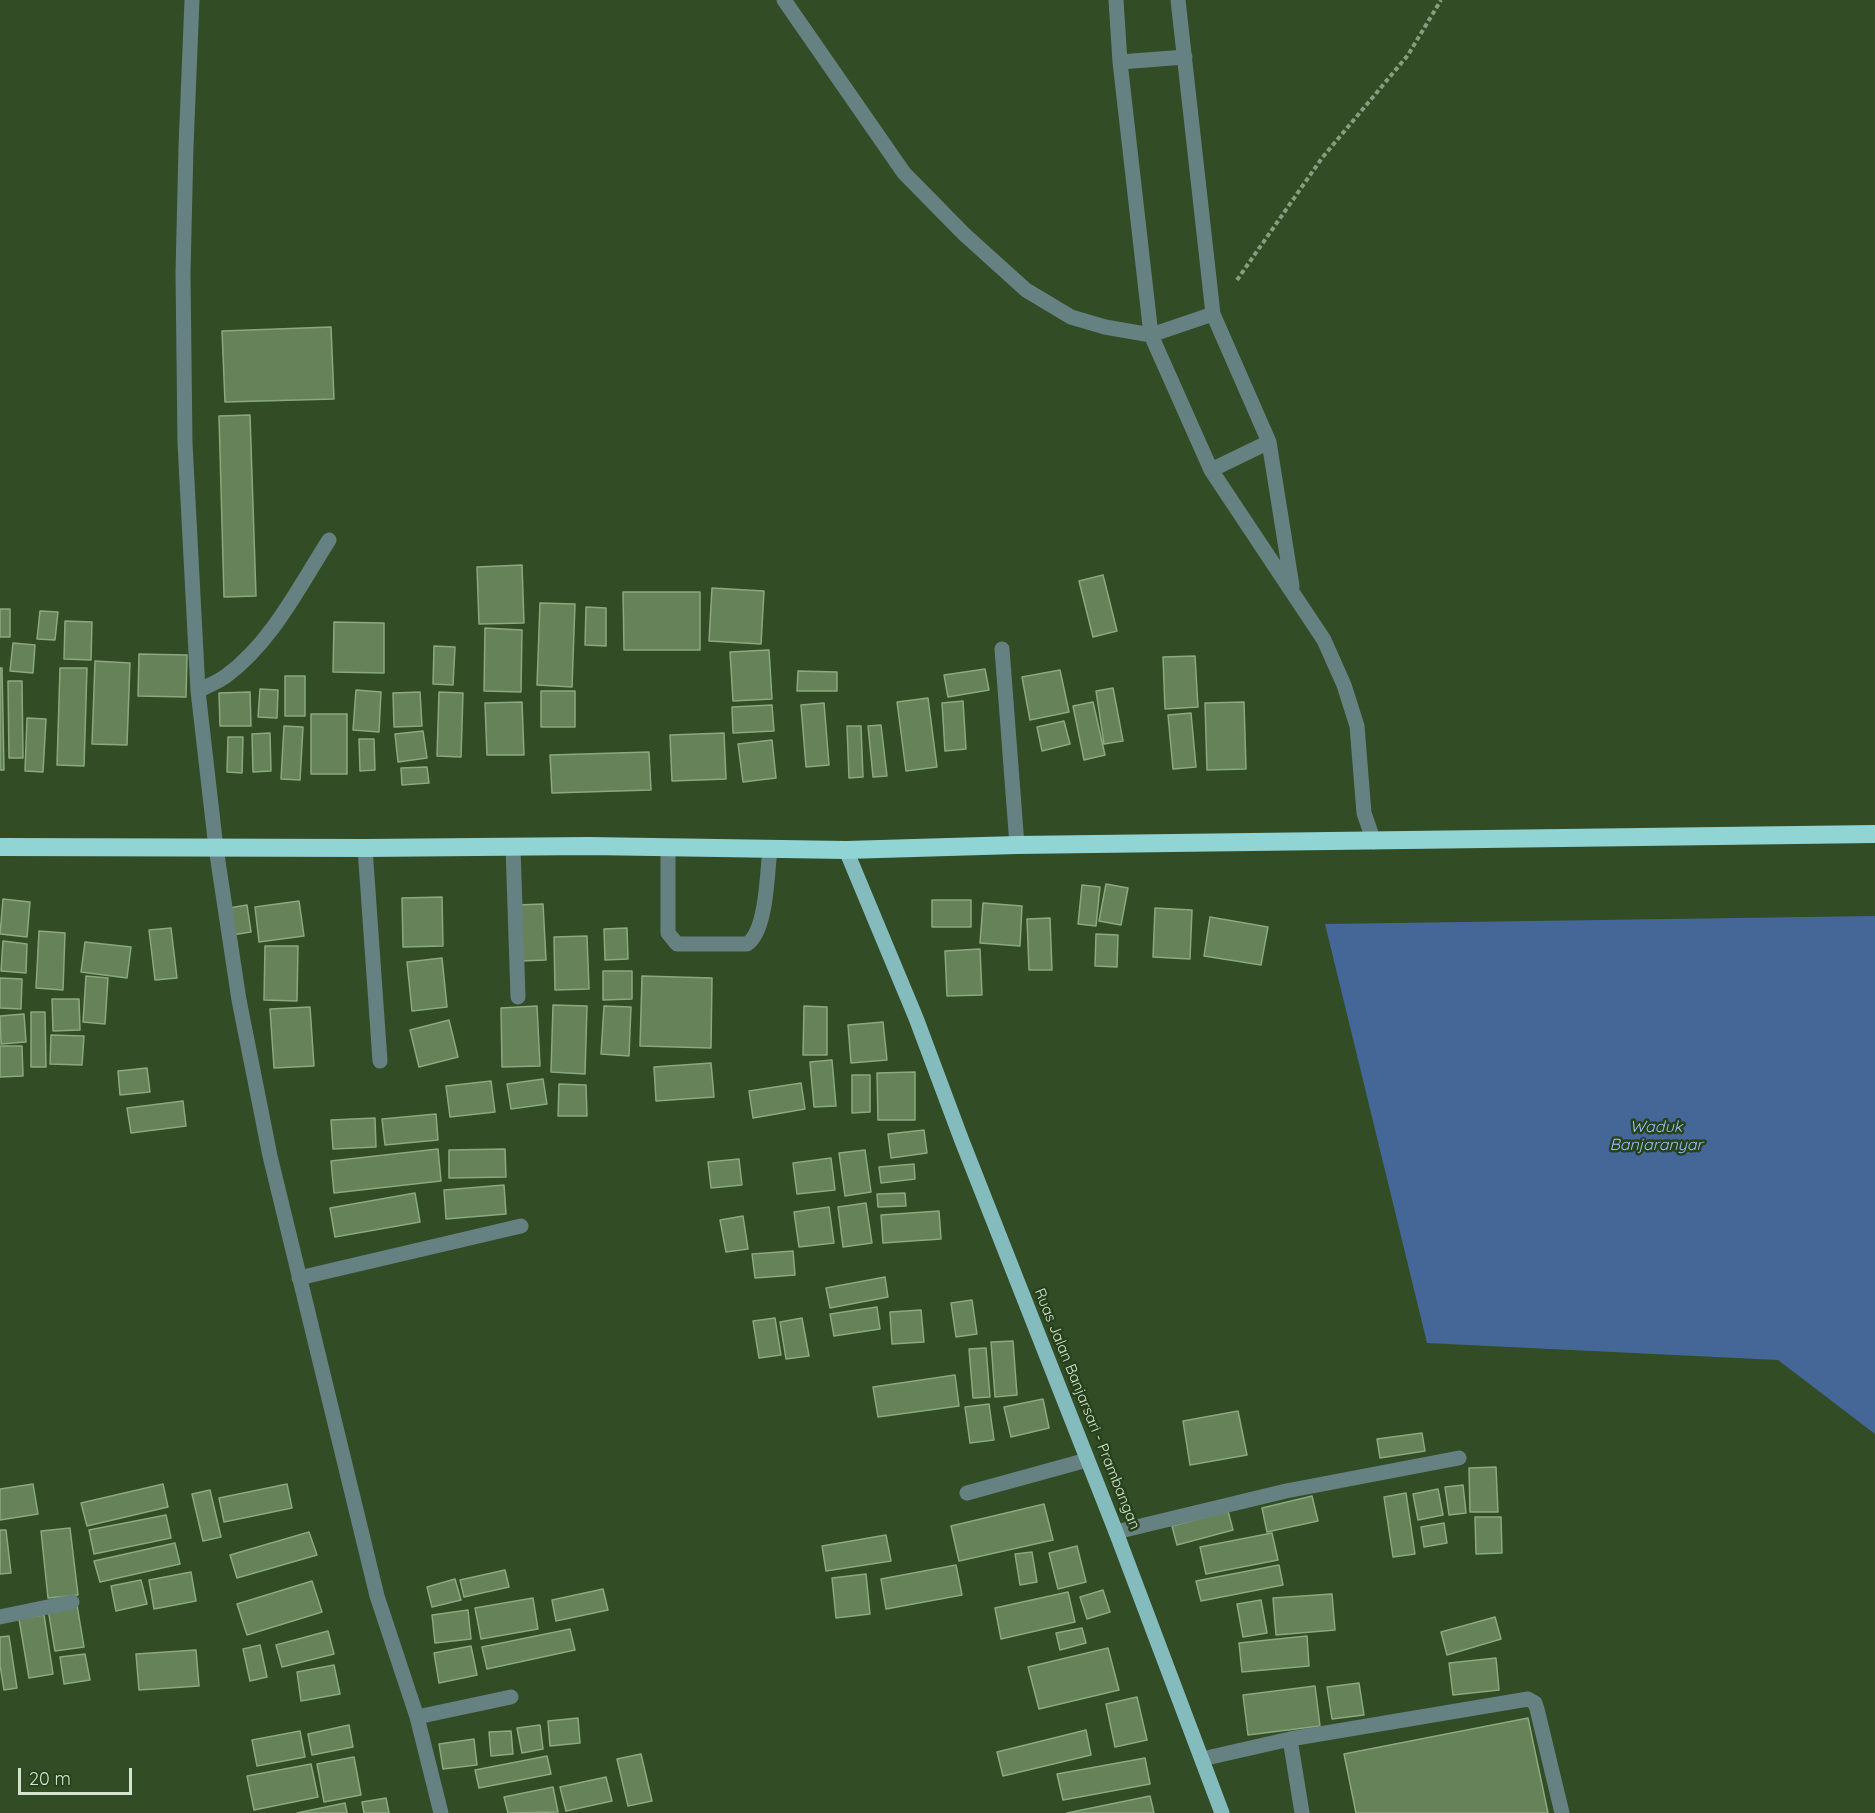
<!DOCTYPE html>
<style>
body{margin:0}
#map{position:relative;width:1875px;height:1813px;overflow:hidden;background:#324c26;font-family:Quicksand,sans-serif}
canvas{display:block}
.scale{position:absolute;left:18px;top:1768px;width:114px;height:27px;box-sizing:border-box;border:3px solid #d4e4ce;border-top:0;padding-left:8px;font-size:18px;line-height:21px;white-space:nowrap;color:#d4e4ce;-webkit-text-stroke:4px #27411c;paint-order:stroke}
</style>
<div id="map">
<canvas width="1875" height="1813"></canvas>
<div class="scale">20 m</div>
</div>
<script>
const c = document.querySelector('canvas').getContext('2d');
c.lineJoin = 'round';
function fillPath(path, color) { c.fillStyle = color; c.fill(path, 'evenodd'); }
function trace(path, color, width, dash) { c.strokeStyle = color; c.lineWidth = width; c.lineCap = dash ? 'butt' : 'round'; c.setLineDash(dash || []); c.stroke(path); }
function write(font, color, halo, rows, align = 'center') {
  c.font = font + ' Quicksand,sans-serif'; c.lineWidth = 5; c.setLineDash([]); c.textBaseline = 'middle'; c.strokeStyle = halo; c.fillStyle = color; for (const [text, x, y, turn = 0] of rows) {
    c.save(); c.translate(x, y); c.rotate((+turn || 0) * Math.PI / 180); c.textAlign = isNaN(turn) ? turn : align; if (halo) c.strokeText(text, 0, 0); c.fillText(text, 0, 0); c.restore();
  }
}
fillPath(new Path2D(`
 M1875,916V1434L1778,1360L1427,1343L1325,924Z`), '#456797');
const building = new Path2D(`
 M331,327L334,399L225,402L222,331Z
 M250,415L256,596L224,597L219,416Z
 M522,565L524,623L479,624L477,567Z
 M1103,575L1117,631L1093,637L1079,581Z
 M712,588L764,591L761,644L709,641Z
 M623,592H700V650H624Z
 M540,603L575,604L572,687L537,685Z
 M586,607L606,608V646L585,645Z
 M0,609H10V637H0Z
 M40,611L58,612L55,640L37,639Z
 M65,621L92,622L91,660L64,659Z
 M334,622L384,623V673L333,672Z
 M485,628L522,630L521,692L484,691Z
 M13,643L35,645L33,673L10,671Z
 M434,646L455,647L453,685L433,684Z
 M769,650L772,699L733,701L730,652Z
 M139,654L187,655L186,697L138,696Z
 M1195,656L1198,707L1165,709L1163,657Z
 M95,661L130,663L127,745L92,744Z
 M0,668H2L4,770H0Z
 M60,668H87L84,766L57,765Z
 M985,669L989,690L948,697L944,675Z
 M1060,670L1069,712L1030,720L1022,677Z
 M798,671L837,672V691H797Z
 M285,676H305V716H285Z
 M8,681H22L23,758H9Z
 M1113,688L1123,741L1104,744L1096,691Z
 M260,689L278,690L277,718L258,717Z
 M356,690L381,692L379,732L353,730Z
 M541,691H575V727H541Z
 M250,692L251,726H220L219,693Z
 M420,692L422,726L394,727L393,693Z
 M439,692L463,693L461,757L437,756Z
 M928,698L937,767L906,771L897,702Z
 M963,701L966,749L945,751L942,703Z
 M522,702L524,755H487L485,703Z
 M1093,702L1105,755L1084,760L1073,706Z
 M1244,702L1246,769L1207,770L1205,703Z
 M824,703L829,765L806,767L801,705Z
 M772,705L774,731L733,733L732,707Z
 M1191,713L1196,767L1173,769L1168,715Z
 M311,714H347V774H311Z
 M27,718L46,719L43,772L25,771Z
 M1064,721L1070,744L1042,751L1037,727Z
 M881,725L887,776L873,777L868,726Z
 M284,726L303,727L300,780L281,779Z
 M847,726H861L863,777L849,778Z
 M423,731L427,758L398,762L395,734Z
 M270,733L271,771L253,772L252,734Z
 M724,733L726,779L672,781L670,735Z
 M228,737H243L242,773L227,772Z
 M359,739H374L375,770L360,771Z
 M772,740L776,778L743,782L738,744Z
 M649,752L651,790L552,793L550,755Z
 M427,767L429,783L402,785L401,768Z
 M1106,884L1128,888L1121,925L1099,921Z
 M1082,885L1100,887L1096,926L1078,924Z
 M442,897L443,946L403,947L402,898Z
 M3,899L30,902L27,937L0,934Z
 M932,900H971V927H932Z
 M299,901L304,936L259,942L255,907Z
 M983,903L1022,906L1020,946L980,943Z
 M543,904L546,960L521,961L518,905Z
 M247,905L251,932L232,935L229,908Z
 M1155,908L1192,910L1190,959L1153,957Z
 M1210,917L1268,927L1261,965L1204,956Z
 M1050,918L1052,970H1029L1027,919Z
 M171,928L177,978L155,980L149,930Z
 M627,928L628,959L605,960L604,929Z
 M39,931L65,933L63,990L36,988Z
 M1096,934L1118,935L1117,967L1095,966Z
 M587,936L589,989L555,990L554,937Z
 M3,941L27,944L26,973L1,971Z
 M85,942L131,947L127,978L81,972Z
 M265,946H298L297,1001L264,1000Z
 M980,949L982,995L947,996L945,951Z
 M442,958L447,1007L412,1011L407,962Z
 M603,971H632V999L603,1000Z
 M86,976L108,978L105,1024L83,1022Z
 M642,976L712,978L711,1048L640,1046Z
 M0,978L22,979L21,1009L0,1008Z
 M52,999H79L80,1030L53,1031Z
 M553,1005L587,1006L585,1074L551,1072Z
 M537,1006L540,1066L502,1067L501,1008Z
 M604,1006L631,1007L629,1056L601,1054Z
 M804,1006L827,1007V1055H803Z
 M310,1007L314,1066L274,1068L270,1009Z
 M31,1012H45L46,1067H31Z
 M24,1014L26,1042L1,1044L0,1016Z
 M449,1020L458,1057L419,1067L410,1030Z
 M883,1022L887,1060L851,1063L848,1025Z
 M51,1035L84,1036L82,1065L50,1064Z
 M0,1046H22L23,1076L0,1077Z
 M832,1060L836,1106L814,1107L810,1062Z
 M711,1063L714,1097L656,1101L654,1067Z
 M147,1068L150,1092L120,1095L118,1071Z
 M915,1072V1120H878L877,1073Z
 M852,1075H870V1112L852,1113Z
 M543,1079L547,1104L511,1109L507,1084Z
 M491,1081L495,1112L450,1117L446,1086Z
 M801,1083L805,1109L753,1118L749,1091Z
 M559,1084L586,1085L587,1116H558Z
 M183,1101L186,1126L131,1133L127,1108Z
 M436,1114L438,1140L385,1145L382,1119Z
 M375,1118L376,1147L333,1149L331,1120Z
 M924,1130L927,1153L891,1158L888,1134Z
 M438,1149L441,1181L334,1193L331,1161Z
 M505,1149L506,1177L449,1178V1150Z
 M865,1150L871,1192L845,1196L839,1153Z
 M831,1158L835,1190L797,1194L793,1163Z
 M739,1159L742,1185L711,1188L708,1162Z
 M914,1164L915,1179L881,1183L879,1167Z
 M504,1185L506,1214L446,1219L444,1190Z
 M415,1193L420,1222L335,1237L330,1208Z
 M905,1193L906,1206L878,1207L877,1194Z
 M866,1203L872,1243L843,1247L838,1207Z
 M829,1207L834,1243L799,1247L794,1212Z
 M939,1211L941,1239L883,1243L881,1215Z
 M743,1216L748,1249L726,1252L720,1220Z
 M793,1251L795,1275L755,1278L752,1254Z
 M885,1277L888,1297L830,1308L826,1288Z
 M972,1300L977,1334L956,1337L951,1303Z
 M877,1307L880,1329L834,1336L830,1314Z
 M921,1310L924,1342L892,1344L890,1312Z
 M775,1318L781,1355L759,1358L753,1321Z
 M802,1318L809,1356L786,1359L780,1322Z
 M1013,1341L1017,1395L995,1397L991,1342Z
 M986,1348L990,1397L973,1398L969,1349Z
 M955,1375L959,1406L878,1417L873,1387Z
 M1043,1399L1049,1428L1011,1437L1004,1407Z
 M989,1404L994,1440L970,1443L965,1407Z
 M1238,1411L1247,1455L1190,1465L1183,1421Z
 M1422,1433L1425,1451L1380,1458L1377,1439Z
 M1496,1467L1498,1512H1470L1469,1468Z
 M33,1484L38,1514L0,1520V1489Z
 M163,1484L168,1507L87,1526L81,1503Z
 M287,1484L292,1508L224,1522L219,1498Z
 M1463,1485L1466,1513L1449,1515L1445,1487Z
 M1438,1489L1443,1515L1418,1520L1413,1494Z
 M210,1490L221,1537L203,1541L192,1494Z
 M1406,1493L1415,1554L1393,1557L1384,1497Z
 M1312,1496L1318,1521L1267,1532L1262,1508Z
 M1044,1504L1053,1540L959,1561L951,1526Z
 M1228,1511L1233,1530L1177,1545L1172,1526Z
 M166,1515L171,1538L94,1554L89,1530Z
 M1475,1517H1501L1502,1553L1476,1554Z
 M1444,1523L1447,1543L1424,1547L1421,1527Z
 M70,1528L78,1595L48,1598L41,1531Z
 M0,1530H6L11,1573L0,1574Z
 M309,1532L317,1555L237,1578L230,1555Z
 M1272,1533L1278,1560L1206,1574L1200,1547Z
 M886,1535L891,1561L826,1571L822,1546Z
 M175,1543L180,1564L100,1582L94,1561Z
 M1077,1546L1086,1582L1058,1589L1049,1553Z
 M1032,1552L1037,1582L1020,1585L1015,1554Z
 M956,1565L962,1595L886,1609L881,1579Z
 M1279,1565L1283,1585L1201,1601L1196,1581Z
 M505,1570L509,1587L464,1597L460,1580Z
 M191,1572L196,1601L154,1609L149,1580Z
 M866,1574L870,1614L836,1618L832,1578Z
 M455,1579L461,1600L432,1607L427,1587Z
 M141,1580L147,1604L116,1611L111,1586Z
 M312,1581L322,1612L247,1635L237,1604Z
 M603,1589L608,1610L556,1621L552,1600Z
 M1103,1590L1110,1612L1087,1619L1080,1597Z
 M1068,1592L1075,1622L1001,1639L995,1608Z
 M1332,1594L1335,1630L1276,1635L1273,1598Z
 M533,1598L538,1629L481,1639L475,1608Z
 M1261,1600L1267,1633L1243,1637L1237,1604Z
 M77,1605L84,1647L55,1651L48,1609Z
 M468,1610L471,1639L435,1643L432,1615Z
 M44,1615L53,1674L29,1678L19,1619Z
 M1495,1617L1501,1639L1447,1655L1441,1632Z
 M1082,1628L1086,1643L1060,1650L1056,1633Z
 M570,1629L575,1650L487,1669L482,1647Z
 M328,1631L334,1654L282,1667L276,1645Z
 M9,1636L17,1688L4,1690L0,1665V1637Z
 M1307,1636L1309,1666L1242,1672L1239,1643Z
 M260,1645L267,1677L250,1681L243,1649Z
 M471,1646L477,1675L439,1683L434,1653Z
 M1108,1648L1119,1690L1039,1709L1028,1667Z
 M196,1650L199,1686L139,1690L136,1654Z
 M85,1654L90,1680L64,1684L60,1657Z
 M1496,1658L1499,1690L1453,1695L1449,1663Z
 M334,1665L340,1694L301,1701L297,1672Z
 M1359,1683L1364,1715L1332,1719L1327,1687Z
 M1315,1686L1320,1726L1248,1735L1243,1695Z
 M1137,1697L1147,1740L1115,1747L1106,1704Z
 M578,1718L580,1743L550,1746L548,1721Z
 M1528,1718L1548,1813H1356L1344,1754Z
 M349,1725L353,1747L312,1755L308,1734Z
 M540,1725L543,1749L522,1753L517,1728Z
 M1086,1730L1091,1755L1003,1776L997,1752Z
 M300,1731L305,1757L257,1766L252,1740Z
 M511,1731L513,1754L491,1756L489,1732Z
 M474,1739L477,1765L443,1769L439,1744Z
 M641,1754L652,1801L628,1806L617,1759Z
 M547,1756L551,1774L479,1788L475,1770Z
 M354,1757L361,1795L324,1802L317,1764Z
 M1145,1758L1150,1784L1063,1800L1057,1774Z
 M311,1764L318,1797L254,1810L247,1776Z
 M606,1777L612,1801L566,1811L560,1787Z
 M553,1787L558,1812L508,1813L504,1797Z
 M1150,1796L1154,1813H1067Z
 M386,1798L389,1813H364L362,1802Z
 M345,1803L347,1813H297Z`);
fillPath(building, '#658259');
trace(building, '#8ba97f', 1.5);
trace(new Path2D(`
 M1237,280L1322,158L1408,55L1441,0`), '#889d7f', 4, [4.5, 3]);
trace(new Path2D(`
 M192,0L186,147L183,273L185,443L198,691L216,848L239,1000L270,1156L377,1596L417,1717L441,1813
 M784,0L904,173L964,234L1026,290L1071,317L1105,327L1151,335L1213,314
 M1116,0L1120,62L1151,335L1211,470L1324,640L1344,685L1357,726L1364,813L1374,842
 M1178,0L1213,314L1269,442L1292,586
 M1120,62L1185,57
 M1211,470L1269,442
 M1002,649L1017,845
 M198,691C207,686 218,682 226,676C272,642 299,587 329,540
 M513,847L518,997
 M668,847V933L677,944H747C767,931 767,872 770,849
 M365,848L380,1061
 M299,1278L521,1226
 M967,1493L1087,1460
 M1116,1532L1286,1491L1459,1458
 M0,1617L72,1602
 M417,1717L511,1697
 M1290,1739L1302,1813
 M1202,1759L1290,1739L1528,1699L1535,1703L1537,1709L1562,1813`), '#668181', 15);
trace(new Path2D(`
 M846,850L916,1018L962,1141L1116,1532L1222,1813`), '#84bcbd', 15);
trace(new Path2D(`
 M0,847L365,848L589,846L846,850L1017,845L1875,834`), '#90d4d4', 18);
write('15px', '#d4e4ce', '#27411c', [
 ["Ruas Jalan Banjarsari - Prambangan",1087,1409,68]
]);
write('italic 16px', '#99c2fb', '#27411c', [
 ["Waduk",1656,1127],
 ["Banjaranyar",1656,1145]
]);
</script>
